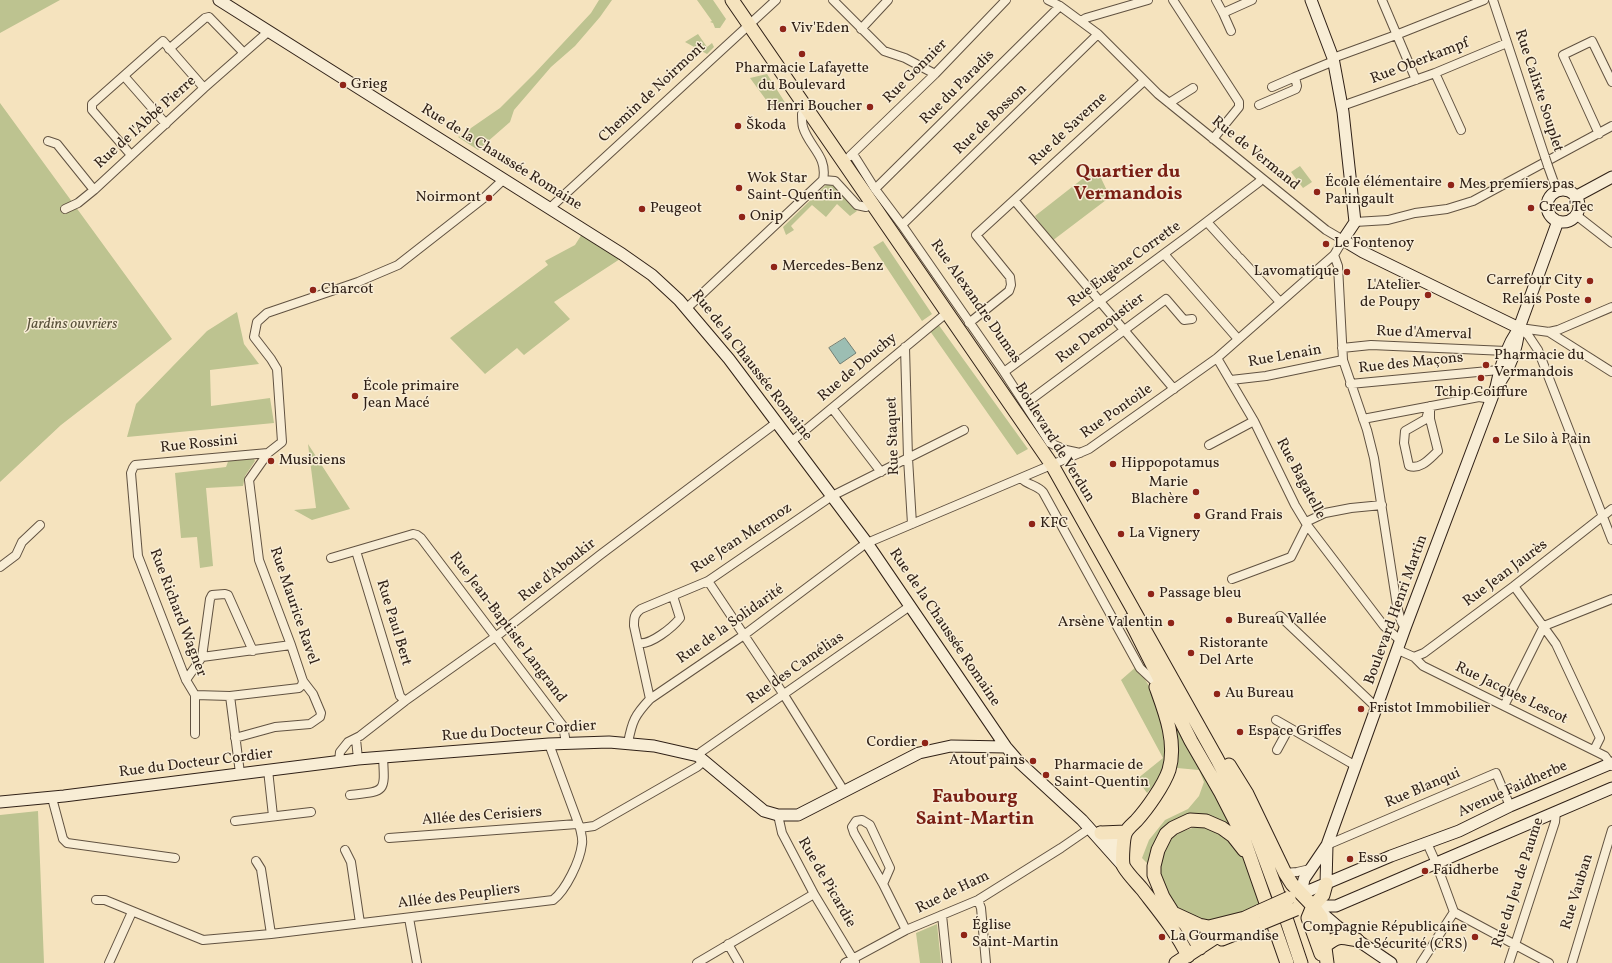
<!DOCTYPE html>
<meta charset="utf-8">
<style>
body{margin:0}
canvas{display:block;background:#f5e3be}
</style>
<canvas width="1612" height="963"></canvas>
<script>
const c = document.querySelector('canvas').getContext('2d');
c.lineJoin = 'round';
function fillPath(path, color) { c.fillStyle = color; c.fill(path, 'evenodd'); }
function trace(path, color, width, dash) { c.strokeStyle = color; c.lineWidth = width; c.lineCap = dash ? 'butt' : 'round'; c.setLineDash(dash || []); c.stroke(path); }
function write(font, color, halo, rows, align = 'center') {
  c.font = font + ' Vollkorn,serif'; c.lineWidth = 3; c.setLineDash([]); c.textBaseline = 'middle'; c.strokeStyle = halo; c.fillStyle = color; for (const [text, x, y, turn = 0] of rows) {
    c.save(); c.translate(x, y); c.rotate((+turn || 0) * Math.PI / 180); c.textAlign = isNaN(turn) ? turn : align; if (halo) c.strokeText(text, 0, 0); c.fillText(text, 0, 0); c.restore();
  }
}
fillPath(new Path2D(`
 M0,0H60L0,33Z
 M599,0H612L600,17L575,46L551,67L514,110L510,122L478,150L458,137L500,108L534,74L591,13Z
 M697,0H713L726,19L720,28H715L713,23L710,22L712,21Z
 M698,34L707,47L712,43L714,47L707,54L685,42Z
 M767,74L786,104L775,112L750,78Z
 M0,103L172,339L61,425L0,482Z
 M1300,166L1312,182L1303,188L1291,172Z
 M1095,169L1101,178L1110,197L1052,241L1035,216Z
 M827,184H833L857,211L850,216L837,204L826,217L812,205L791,226L794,230L786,235L783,227Z
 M582,234L620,259L554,302L570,319L524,355L517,348L485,374L450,338L548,265L545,261L575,245Z
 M883,241L932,314L922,321L873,247Z
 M237,312L244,344L259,364L210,370L211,406L270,398L274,423L127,437L136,404L207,331Z
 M938,324L1028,449L1017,455L930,331Z
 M308,444L350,509L312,520L294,510L316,508Z
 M253,457L255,461L245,476L243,486L206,488L213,566L200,568L197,537L181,538L175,473L226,467L229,459Z
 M1137,666C1143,677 1151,688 1156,699C1161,710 1166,747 1164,760C1163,771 1155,785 1147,793L1137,779L1163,758L1121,680Z
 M1177,721L1234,832C1225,827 1214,818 1204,816C1174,809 1152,836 1148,864L1142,858L1149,840L1165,820L1188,809L1199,796L1204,782L1199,770L1177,768L1174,722Z
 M38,811L44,963H0V815Z
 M1195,827C1241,829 1248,868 1261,903C1246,910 1229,920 1212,921C1166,923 1139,855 1181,832C1185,830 1191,829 1195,827Z
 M937,924L941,963H920L916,933Z`), '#bdc390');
const water = new Path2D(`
 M845,338L856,353L840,364L829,348Z`);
fillPath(water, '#9cbeb3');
trace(water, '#717f75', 1);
const street = new Path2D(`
 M833,0L884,51L905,58L935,74
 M1173,0L1239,102V107L1213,139
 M1216,0L1223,13L1252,0
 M1382,0L1416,80
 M1493,0L1545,157
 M1223,13L1231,31
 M1081,21L1086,18L1148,0
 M861,29L888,0
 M169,49L205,18L209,17L244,53
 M1333,58L1396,35L1484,0
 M1435,73L1461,130
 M124,76L166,124
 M1272,87L1295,77
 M1169,103L1193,88
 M1259,105L1296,89L1297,86L1295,77L1334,61
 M1342,106L1435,73L1507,43
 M802,114C802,118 802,123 803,127C809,147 828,156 823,180
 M1599,134L1563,55L1592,41L1612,82
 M48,141L57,144L94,190
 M853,154L875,189L902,225L1004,372L1050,443L1066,450L1080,453
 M131,155L92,110V104L163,41L204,88
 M850,156L935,74L1006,0
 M1548,166L1557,191
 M823,180L835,181L857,205L866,207
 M875,189L1060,6
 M1014,200L1174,389
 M550,208L776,0
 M65,209L78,203L94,190L204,88L269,31
 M1576,215L1612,243
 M1207,222L1237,255
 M1355,222L1388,220L1415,213L1447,209L1473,201L1612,126
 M902,225L1098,34
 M1164,254L1238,339
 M1334,255L1338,266L1343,360L1367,430L1374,458L1397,606L1401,621L1405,628
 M1240,258L1280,302
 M687,308L823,180
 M969,323L1009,291L1011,285L1010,277L976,235L1144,81
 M1519,328L1528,335L1538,350L1612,540
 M1520,328L1549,332L1558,330L1612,307
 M1549,332L1612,372
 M905,347L908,458L912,524
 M1342,348L1371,345L1506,351
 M1217,358L1254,421L1295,505L1307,525L1384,626L1401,641
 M1004,372L1188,236L1259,182L1261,178
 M1231,380L1266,376L1343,360
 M1350,384L1499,370
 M1025,404L1166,299L1184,320L1192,319
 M1430,406V419L1438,451C1430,458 1421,470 1409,466L1404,443L1405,431L1426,419Z
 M832,408L881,472
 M1363,419L1479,397L1491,399
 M791,442L943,316
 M1209,445L1254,421
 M1021,478C1027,485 1037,485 1043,492L1140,668L1154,681
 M1306,522L1325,513L1351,508L1382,505
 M356,551L400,696L405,701
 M331,558L413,534L417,535L421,538L563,726L566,743
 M0,567L16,555L22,542L40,525
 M1232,579L1291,557L1307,525
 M708,581L784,695L844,791
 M1514,586L1556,644L1600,738L1594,750
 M1280,616L1377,708
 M638,643C650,646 673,627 680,618L673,596
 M1398,650L1414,657L1423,666L1605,756L1612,766
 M202,657L210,599L212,595L225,594L228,595L253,651
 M1414,657L1424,653L1514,586L1612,509
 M186,680L202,657L291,645
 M195,695L186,680L138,556L131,473L133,468L135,465L268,453
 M195,695L230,696L299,688L302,685L303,681
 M195,695V734
 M230,696L240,773
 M650,699L634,626C634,618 634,614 641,609L708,581L832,496L964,430
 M1504,706L1544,626L1612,599
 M1276,720L1356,766
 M235,738L275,727L310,724L320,717L321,713L313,694L303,681L291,645L259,560L249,480L268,453L282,442L277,369L271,359L254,337L257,322L267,313L358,282L398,265L485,197L504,179
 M356,739L358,759
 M628,743C632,721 635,715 650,699L744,635L861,547L867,543L1089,449L1217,358L1334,255L1343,240L1326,230L1158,94L1098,34L1060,6L1048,0
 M1277,750L1289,728
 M698,756L701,752L910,606
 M339,761L340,752L348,742L360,736L405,701L498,635L600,555L776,423
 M268,770L273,816
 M350,795C386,791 385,793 383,757
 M52,798L63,839L67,843L175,858
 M778,815L782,833L814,894L855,962
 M235,821L311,812
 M580,828L594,826L697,767L704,761
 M389,838L577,824
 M1427,843L1436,863L1454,912L1549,963
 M1327,845L1496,773L1510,806
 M345,850L351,862L360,923
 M256,861L261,869L271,934
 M1285,873L1297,872L1310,869
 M883,884L854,833L852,827L856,821L862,820L870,825L890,868L883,884L906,930
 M96,900H105L203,940L271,934L553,900C566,890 580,861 582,844C583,839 581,833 580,828L549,744
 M978,900L981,908L986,963
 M942,915L947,963
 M409,918L417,963
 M728,944L739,963
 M109,963L132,912
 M697,963L814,894
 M845,963L906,930L978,900L1061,848L1090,828
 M1421,963L1454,912
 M1509,963L1555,822L1556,812
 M1572,963L1612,830`);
const secondary = new Path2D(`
 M219,0L622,254L652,275L679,300L729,359L867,543L1006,747L1019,762L1082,820L1123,866
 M1311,0L1333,58L1343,112L1355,222L1343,240L1363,252L1519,328
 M1547 206a16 16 0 1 1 32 0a16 16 0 1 1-32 0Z
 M1575,197L1612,177
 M1497,386C1510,369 1517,350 1519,328L1558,221
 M0,802L64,796L358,759L549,744L609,742L654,746L698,756L764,811L778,815H798L919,753L951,746L1006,747
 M1100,832L1115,841L1123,851
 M1326,884L1327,845
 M1301,894L1304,879L1327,845L1405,628L1496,387C1500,365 1507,346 1519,328
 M1301,894L1391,856L1459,831L1510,806L1612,763
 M1313,906H1336L1612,788
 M1317,909L1338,927L1391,963`);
const primary = new Path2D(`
 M732,0L1052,465L1217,759L1255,832L1278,894L1301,963
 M1130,620L1191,741L1221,793L1242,834L1287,963
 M1156,687C1165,712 1177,742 1169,770C1164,785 1147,809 1136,821C1133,824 1128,828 1126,832C1123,837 1122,859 1123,865C1125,871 1137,883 1142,889C1159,911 1176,931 1188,956
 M1229,765L1247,794L1285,873L1292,884L1313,906L1321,917L1327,963
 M1101,833L1126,832
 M1244,850L1233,836L1222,828L1206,821L1190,820L1173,828L1166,834L1158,850L1154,866V875L1163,897L1173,913L1199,925L1209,927L1245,918
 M1178,917L1186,925L1200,948
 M1222,939L1262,923
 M1326,945C1339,935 1340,937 1357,940
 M1321,954L1308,918L1313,906L1323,895L1326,884
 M1176,963L1245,918L1260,911`);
trace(street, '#615241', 10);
trace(secondary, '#302117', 13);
trace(primary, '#302117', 15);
trace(street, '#f8edd5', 8);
trace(secondary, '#f8edd5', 11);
trace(primary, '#f5e3be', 13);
const streetBridge = new Path2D(`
 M1545,157L1548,166`);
const primaryBridge = new Path2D(`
 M1260,911L1289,898
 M1262,923L1296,909`);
trace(streetBridge, '#615241', 10, []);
trace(primaryBridge, '#302117', 15, []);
trace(streetBridge, '#f8edd5', 8);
trace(primaryBridge, '#f5e3be', 13);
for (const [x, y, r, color] of [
 [783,29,4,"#8f2418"],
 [802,54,4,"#8f2418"],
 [343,85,4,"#8f2418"],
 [870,107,4,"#8f2418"],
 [738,126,4,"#8f2418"],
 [1451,185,4,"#8f2418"],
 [739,188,4,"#8f2418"],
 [1317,192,4,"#8f2418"],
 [489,198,4,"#8f2418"],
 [1531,208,4,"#8f2418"],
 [642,209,4,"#8f2418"],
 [742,217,4,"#8f2418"],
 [1326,244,4,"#8f2418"],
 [774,267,4,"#8f2418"],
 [1347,272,4,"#8f2418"],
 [1590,281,4,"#8f2418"],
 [313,290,4,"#8f2418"],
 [1428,295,4,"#8f2418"],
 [1588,300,4,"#8f2418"],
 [1486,365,4,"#8f2418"],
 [1481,378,4,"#8f2418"],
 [355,396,4,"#8f2418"],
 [1496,440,4,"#8f2418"],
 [271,461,4,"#8f2418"],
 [1113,464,4,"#8f2418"],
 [1196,492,4,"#8f2418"],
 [1197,516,4,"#8f2418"],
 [1032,524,4,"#8f2418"],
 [1121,534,4,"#8f2418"],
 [1151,594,4,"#8f2418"],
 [1229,620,4,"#8f2418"],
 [1171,623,4,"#8f2418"],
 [1191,653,4,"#8f2418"],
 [1217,694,4,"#8f2418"],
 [1361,709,4,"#8f2418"],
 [1240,732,4,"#8f2418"],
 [925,743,4,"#8f2418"],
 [1033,761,4,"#8f2418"],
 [1046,775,4,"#8f2418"],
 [1350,859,4,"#8f2418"],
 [1425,871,4,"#8f2418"],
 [964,935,4,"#8f2418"],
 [1162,937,4,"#8f2418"],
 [1475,937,4,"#8f2418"]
]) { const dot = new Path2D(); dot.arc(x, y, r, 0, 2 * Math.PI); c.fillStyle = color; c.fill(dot); trace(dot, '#f8edd5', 1.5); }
write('15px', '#302117', '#f8edd5', [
 ["Viv'Eden",791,29],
 ["Pharmacie Lafayette",802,69,"center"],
 ["du Boulevard",802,86,"center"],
 ["Grieg",351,85],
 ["Henri Boucher",862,107,"right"],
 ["Škoda",746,126],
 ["Wok Star",747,179],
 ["Saint-Quentin",747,196],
 ["École élémentaire",1325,183],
 ["Paringault",1325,200],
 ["Mes premiers pas",1459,185],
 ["Noirmont",481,198,"right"],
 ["Crea'Tec",1539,208],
 ["Peugeot",650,209],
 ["Onip",750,217],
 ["Le Fontenoy",1334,244],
 ["Mercedes-Benz",782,267],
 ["Lavomatique",1339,272,"right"],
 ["Carrefour City",1582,281,"right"],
 ["L'Atelier",1420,286,"right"],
 ["de Poupy",1420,303,"right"],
 ["Charcot",321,290],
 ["Relais Poste",1580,300,"right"],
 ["Pharmacie du",1494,356],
 ["Vermandois",1494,373],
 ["École primaire",363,387],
 ["Jean Macé",363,404],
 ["Tchip Coiffure",1481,393,"center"],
 ["Le Silo à Pain",1504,440],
 ["Musiciens",279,461],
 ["Hippopotamus",1121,464],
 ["Marie",1188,483,"right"],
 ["Blachère",1188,500,"right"],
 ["Grand Frais",1205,516],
 ["KFC",1040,524],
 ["La Vignery",1129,534],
 ["Passage bleu",1159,594],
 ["Bureau Vallée",1237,620],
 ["Arsène Valentin",1163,623,"right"],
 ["Ristorante",1199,644],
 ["Del Arte",1199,661],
 ["Au Bureau",1225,694],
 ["Fristot Immobilier",1369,709],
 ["Espace Griffes",1248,732],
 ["Cordier",917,743,"right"],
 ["Atout'pains",1025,761,"right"],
 ["Pharmacie de",1054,766],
 ["Saint-Quentin",1054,783],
 ["Esso",1358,859],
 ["Faidherbe",1433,871],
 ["Église",972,926],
 ["Saint-Martin",972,943],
 ["Compagnie Républicaine",1467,928,"right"],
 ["de Sécurité (CRS)",1467,945,"right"],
 ["La Gourmandise",1170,937]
], 'left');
write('15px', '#302117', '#f8edd5', [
 ["Rue Oberkampf",1420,62,-21],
 ["Rue Gonnier",916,72,-45],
 ["Rue du Paradis",958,88,-45],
 ["Rue Calixte Souplet",1538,91,72],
 ["Chemin de Noirmont",653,93,-43],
 ["Rue de Bosson",991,120,-44],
 ["Rue de l'Abbé Pierre",146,123,-42],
 ["Rue de Saverne",1069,130,-43],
 ["Rue de Vermand",1255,154,39],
 ["Rue de la Chaussée Romaine",501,158,32],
 ["Rue Eugène Corrette",1125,265,-36],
 ["Rue Alexandre Dumas",975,302,55],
 ["Rue Demoustier",1101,329,-37],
 ["Rue d'Amerval",1424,334,2],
 ["Rue Lenain",1285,357,-10],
 ["Rue des Maçons",1411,364,-6],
 ["Rue de la Chaussée Romaine",751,366,52],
 ["Rue de Douchy",858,368,-40],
 ["Rue Pontoile",1117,412,-35],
 ["Rue Staquet",894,436,-92],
 ["Boulevard de Verdun",1054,443,58],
 ["Rue Rossini",199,445,-6],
 ["Rue Bagatelle",1300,479,62],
 ["Rue Jean Mermoz",742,539,-33],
 ["Rue d'Aboukir",558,571,-38],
 ["Rue Jean Jaurès",1506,574,-37],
 ["Rue Maurice Ravel",293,606,71],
 ["Boulevard Henri Martin",1397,610,-70],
 ["Rue Richard Wagner",177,613,69],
 ["Rue Paul Bert",393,623,73],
 ["Rue de la Solidarité",731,625,-35],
 ["Rue Jean-Baptiste Langrand",507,628,53],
 ["Rue de la Chaussée Romaine",944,628,56],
 ["Rue des Camélias",796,669,-35],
 ["Rue Jacques Lescot",1511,694,26],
 ["Rue du Docteur Cordier",519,732,-4],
 ["Rue du Docteur Cordier",196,764,-7],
 ["Rue Blanqui",1423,789,-23],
 ["Avenue Faidherbe",1513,790,-24],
 ["Allée des Cerisiers",482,817,-4],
 ["Rue de Picardie",826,883,60],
 ["Rue du Jeu de Paume",1519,883,-72],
 ["Rue Vauban",1578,892,-73],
 ["Rue de Ham",953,893,-26],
 ["Allée des Peupliers",459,897,-7]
]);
write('italic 15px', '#5a523b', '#f8edd5', [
 ["Jardins ouvriers",72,325]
]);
write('bold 19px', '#7a1f14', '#f8edd5', [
 ["Quartier du",1128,174],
 ["Vermandois",1128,196],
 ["Faubourg",975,799],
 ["Saint-Martin",975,821]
]);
</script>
